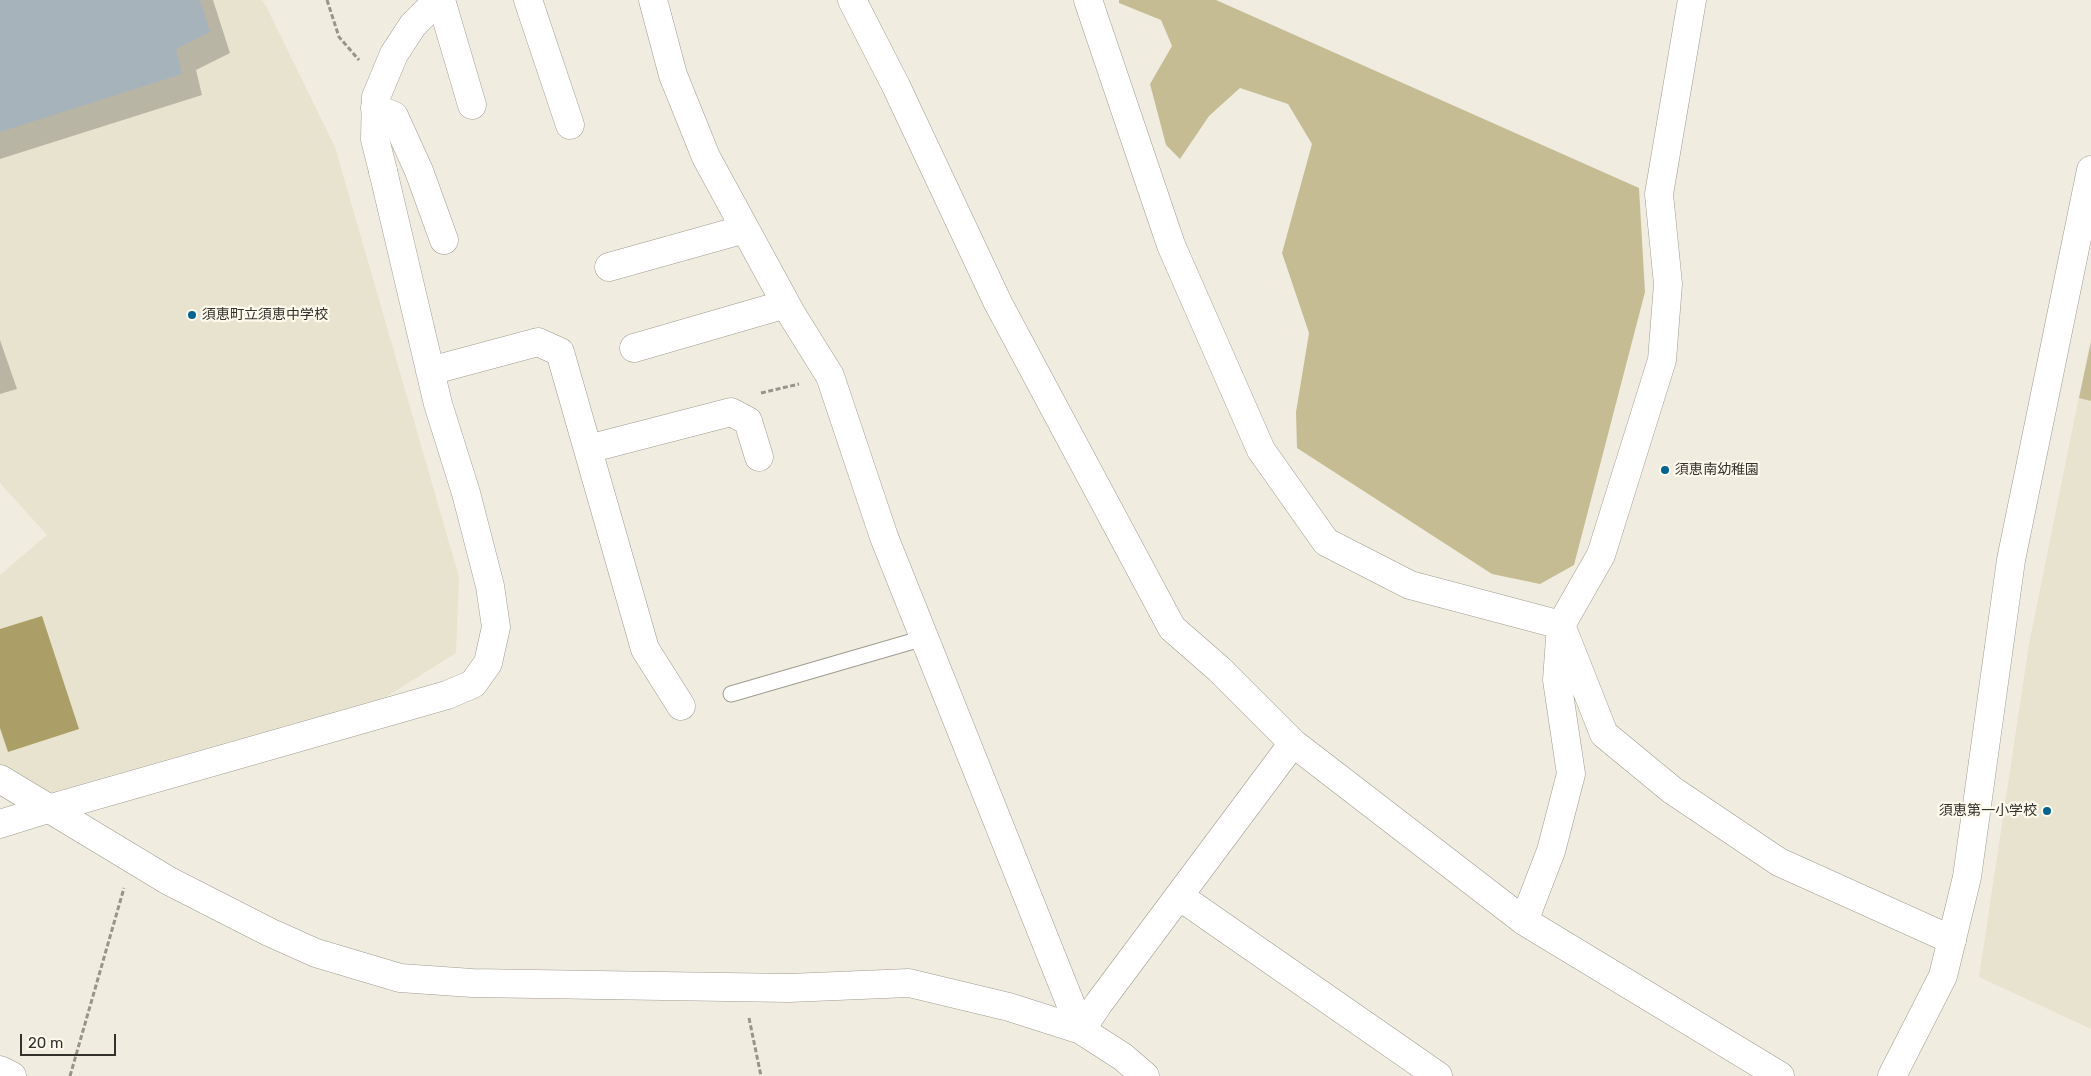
<!DOCTYPE html>
<meta charset="utf-8">
<style>
body{margin:0}
#map{position:relative;width:2091px;height:1076px;overflow:hidden;background:#f0ede0;font-family:Rubik,sans-serif}
canvas{display:block}
.scale{position:absolute;left:20px;top:1034px;width:96px;height:22px;box-sizing:border-box;border:2px solid #32312c;border-top:0;padding-left:6px;font-size:15px;line-height:18px;white-space:nowrap;color:#32312c;-webkit-text-stroke:4px #fdfaed;paint-order:stroke}
</style>
<div id="map">
<canvas width="2091" height="1076"></canvas>
<div class="scale">20 m</div>
</div>
<script>
const c = document.querySelector('canvas').getContext('2d');
c.lineJoin = 'round';
function fillPath(path, color) { c.fillStyle = color; c.fill(path, 'evenodd'); }
function trace(path, color, width, dash) { c.strokeStyle = color; c.lineWidth = width; c.lineCap = dash ? 'butt' : 'round'; c.setLineDash(dash || []); c.stroke(path); }
function write(font, color, halo, rows, align = 'center') {
  c.font = font + ' Rubik,"Noto Sans JP",sans-serif'; c.lineWidth = 4.5; c.setLineDash([]); c.textBaseline = 'middle'; c.strokeStyle = halo; c.fillStyle = color; for (const [text, x, y, turn = 0] of rows) {
    c.save(); c.translate(x, y); c.rotate((+turn || 0) * Math.PI / 180); c.textAlign = isNaN(turn) ? turn : align; if (halo) c.strokeText(text, 0, 0); c.fillText(text, 0, 0); c.restore();
  }
}
fillPath(new Path2D(`
 M0,0H262L266,6L335,147L459,577L456,653L386,697L46,794L0,767V575L47,535L0,483Z
 M2091,337V1029L1979,977L2029,644Z`), '#e8e3ce');
fillPath(new Path2D(`
 M1119,0H1216L1639,188L1645,292L1574,565L1540,584L1492,574L1297,448L1296,412L1309,333L1282,253L1312,144L1288,104L1240,88L1209,116L1180,159L1166,145L1150,84L1172,46L1161,20L1119,3Z
 M2091,342V401L2079,398Z`), '#c6bc94');
fillPath(new Path2D(`
 M42,616L79,729L8,752L0,728V629Z`), '#ab9e67');
fillPath(new Path2D(`
 M0,0H213L230,53L196,70L202,95L0,159Z
 M0,340L17,389L0,394Z`), '#0003');
fillPath(new Path2D(`
 M0,0H200L210,32L176,49L182,74L0,132Z`), '#a7b3bb');
const service = new Path2D(`
 M731,694L924,638`);
const minor = new Path2D(`
 M441,0L472,105
 M528,0L570,125
 M653,0L673,75L706,157L792,315L830,376L884,537L1081,1030
 M852,0L896,86L998,303L1172,628L1219,669L1293,743L1524,921L1780,1076
 M1088,0L1171,245L1261,450L1326,542L1410,585L1561,625L1604,734L1672,790L1779,862L1952,940
 M375,108L394,116L419,171L444,240
 M609,267L745,229
 M634,348L786,304
 M430,371L538,342L560,352L645,649L681,706
 M588,449L731,412L748,421L759,457
 M0,779L169,881L269,932L316,953L400,978L472,983L789,988L909,983L1009,1007L1081,1030L1123,1057L1145,1076
 M0,824L48,809L447,695L473,684L488,663L496,627L490,586L466,493L438,404L383,171
 M1179,896L1438,1076
 M1524,921L1551,851L1571,774L1557,680L1561,625L1601,555L1662,360L1668,284L1659,194L1692,0
 M1081,1030L1099,1003L1293,743
 M0,1070L12,1076`);
const tertiary = new Path2D(`
 M383,171L375,139L376,97L394,54L413,25L438,0
 M1892,1076L1943,976L1967,877L2011,560L2091,170`);
trace(service, '#9f9c90', 17);
trace(minor, '#9f9c90', 29);
trace(tertiary, '#9f9c90', 29);
trace(new Path2D(`
 M327,0L339,37L359,60
 M761,393L799,384
 M749,1018L761,1076
 M70,1076L124,888`), '#96948b', 3, [5, 2.5]);
trace(service, '#fff', 15);
trace(minor, '#fff', 28);
trace(tertiary, '#fff', 28);
for (const [x, y, r, color] of [
 [192,315,5,"#006493"],
 [1665,470,5,"#006493"],
 [2047,811,5,"#006493"]
]) { const dot = new Path2D(); dot.arc(x, y, r, 0, 2 * Math.PI); c.fillStyle = color; c.fill(dot); trace(dot, '#fdfaed', 2); }
write('14px', '#32312c', '#fdfaed', [
 ["須恵町立須恵中学校",202,315],
 ["須恵南幼稚園",1675,470],
 ["須恵第一小学校",2037,811,"right"]
], 'left');
</script>
